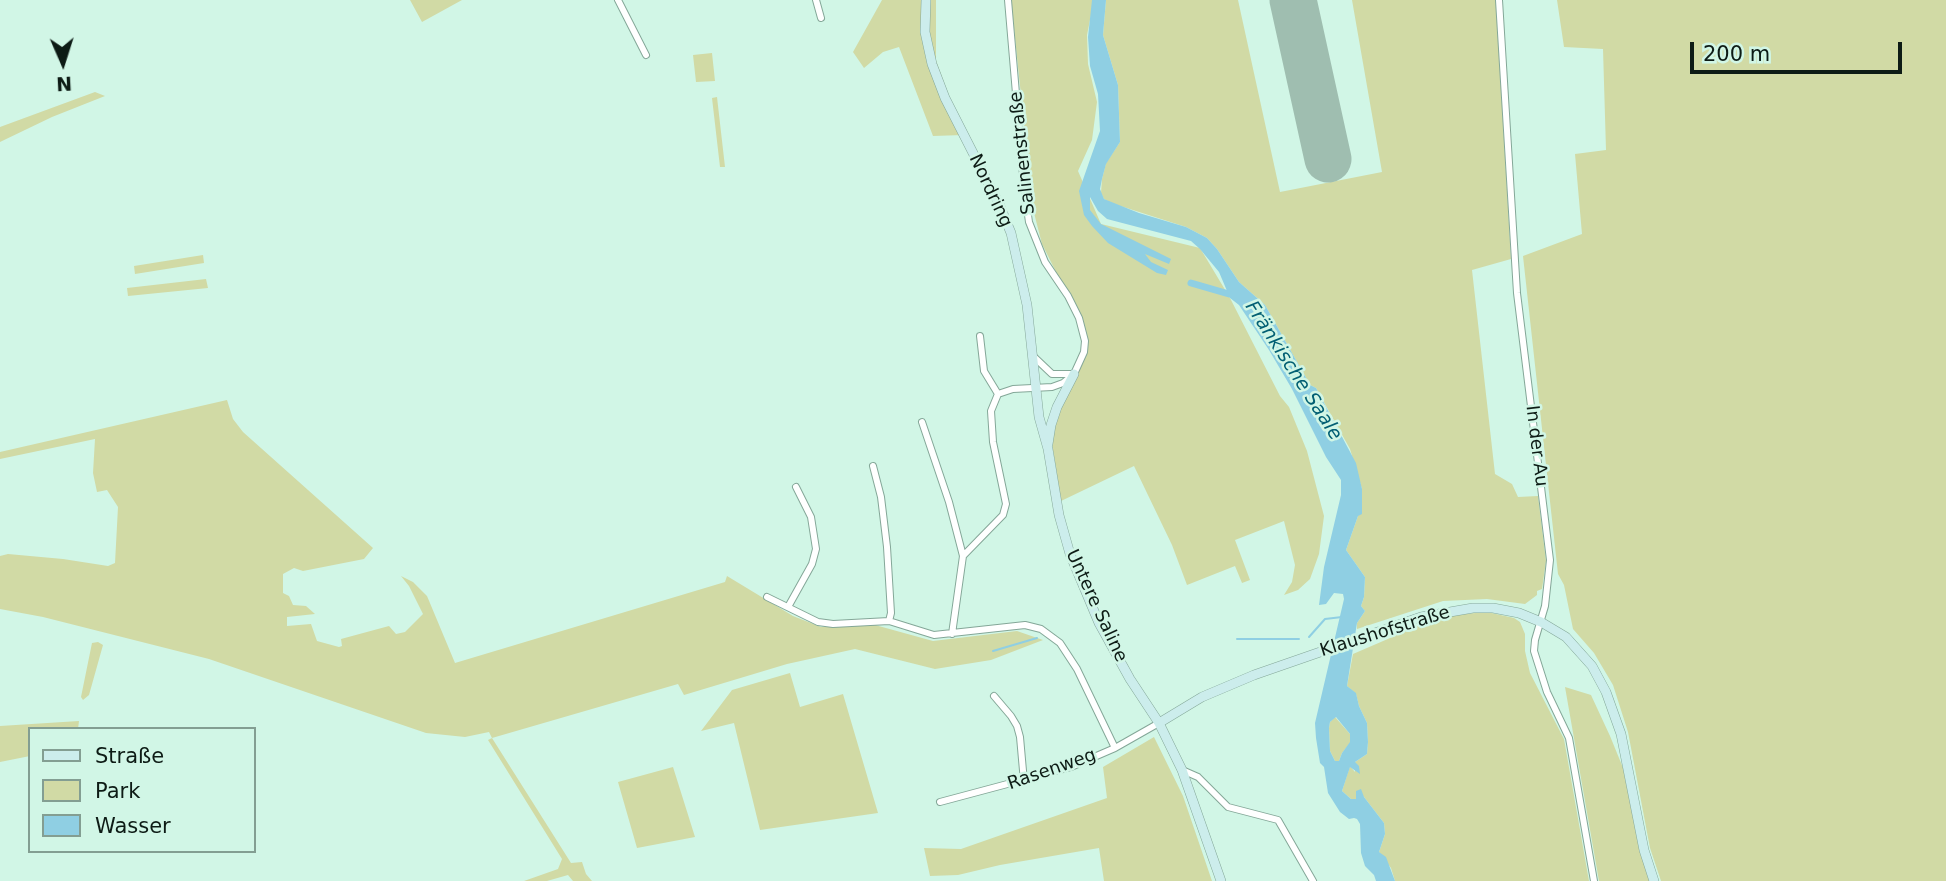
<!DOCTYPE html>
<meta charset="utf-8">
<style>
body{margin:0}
#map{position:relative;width:1946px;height:881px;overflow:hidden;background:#d1f6e6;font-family:"DejaVu Sans",sans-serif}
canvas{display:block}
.legend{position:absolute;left:28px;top:727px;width:228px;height:126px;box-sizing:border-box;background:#d1f6e6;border:2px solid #839e92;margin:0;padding:9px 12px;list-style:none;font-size:21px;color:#0d1b15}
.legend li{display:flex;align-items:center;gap:14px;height:35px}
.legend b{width:35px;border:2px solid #839e92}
.north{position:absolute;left:28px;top:28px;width:70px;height:70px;-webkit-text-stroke:5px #d1f6e6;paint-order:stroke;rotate:177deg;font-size:19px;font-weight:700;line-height:28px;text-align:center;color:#0d1b15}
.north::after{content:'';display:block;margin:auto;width:24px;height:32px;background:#0d1b15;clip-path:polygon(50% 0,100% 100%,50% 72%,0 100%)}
.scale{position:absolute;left:1690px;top:42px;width:212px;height:32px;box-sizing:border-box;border:4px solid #0d1b15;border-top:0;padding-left:9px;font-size:21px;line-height:24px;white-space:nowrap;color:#0d1b15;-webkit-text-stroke:5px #d1f6e6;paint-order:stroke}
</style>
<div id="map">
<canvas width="1946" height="881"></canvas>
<ul class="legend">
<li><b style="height:9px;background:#ccedec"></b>Straße</li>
<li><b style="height:19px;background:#d1daa5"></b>Park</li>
<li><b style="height:19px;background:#8fcfe3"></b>Wasser</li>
</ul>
<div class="north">N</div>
<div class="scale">200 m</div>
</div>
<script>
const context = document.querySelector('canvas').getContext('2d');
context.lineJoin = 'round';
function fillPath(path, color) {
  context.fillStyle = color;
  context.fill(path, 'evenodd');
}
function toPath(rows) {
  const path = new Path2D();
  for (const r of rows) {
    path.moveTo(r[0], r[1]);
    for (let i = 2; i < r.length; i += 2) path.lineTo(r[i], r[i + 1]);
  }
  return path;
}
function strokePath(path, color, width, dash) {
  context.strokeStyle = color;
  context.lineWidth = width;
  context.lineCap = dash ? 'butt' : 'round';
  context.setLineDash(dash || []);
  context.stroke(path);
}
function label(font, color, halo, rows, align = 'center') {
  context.font = font + ' "DejaVu Sans",sans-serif';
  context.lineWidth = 5;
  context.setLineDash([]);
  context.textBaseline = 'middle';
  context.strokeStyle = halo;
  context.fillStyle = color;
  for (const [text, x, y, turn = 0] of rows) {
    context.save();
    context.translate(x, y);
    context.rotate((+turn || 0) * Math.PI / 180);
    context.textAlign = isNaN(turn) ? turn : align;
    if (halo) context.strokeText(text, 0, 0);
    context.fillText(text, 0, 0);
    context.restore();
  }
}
const green = toPath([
 [410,0,462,0,422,22],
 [882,0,936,0,936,61,963,135,933,136,899,47,883,52,864,68,853,52],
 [1011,0,1094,0,1087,35,1088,64,1097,102,1092,140,1078,171,1101,224,1200,248,1230,298,1280,396,1289,407,1307,451,1324,516,1319,554,1310,579,1298,590,1284,595,1292,582,1295,565,1284,521,1235,540,1250,580,1242,583,1235,566,1187,585,1172,545,1134,466,1061,501,1050,431,1084,352,1076,312,1042,244,1033,209],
 [1106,0,1238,0,1280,192,1382,172,1352,0,1496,0,1511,259,1472,270,1495,474,1512,484,1518,497,1538,496,1546,561,1542,589,1537,591,1537,595,1525,604,1487,599,1443,601,1357,629,1357,623,1365,611,1361,606,1364,597,1365,577,1346,550,1358,516,1362,489,1350,449,1316,388,1310,385,1265,305,1239,282,1217,249,1207,238,1186,227,1111,203,1104,199,1101,193,1102,179,1106,163,1120,142,1118,85,1103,35],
 [1557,0,1946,0,1946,881,1661,881,1650,848,1628,732,1613,685,1594,653,1573,629,1564,585,1558,574,1523,256,1582,234,1575,154,1606,150,1603,49,1564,47],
 [712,53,715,81,696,82,693,55],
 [95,92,105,96,52,117,0,142,0,127],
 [717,97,725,167,720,167,712,98],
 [203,255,204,263,135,274,134,266],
 [206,279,208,288,128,296,127,288],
 [227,400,233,419,243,432,373,548,364,559,303,571,294,568,283,574,283,593,289,596,293,605,306,606,315,614,287,617,287,626,311,624,317,641,339,647,342,646,341,639,389,626,396,634,405,632,423,614,409,586,401,576,413,582,427,596,455,663,725,582,727,576,793,616,821,627,875,625,933,641,1017,631,1043,640,991,660,935,669,855,649,787,664,684,695,678,684,492,738,571,863,582,862,586,874,592,881,573,881,568,875,547,881,524,881,558,869,562,859,488,740,492,738,489,732,465,737,426,733,209,659,43,617,0,609,0,556,8,554,63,559,108,566,115,563,118,507,107,490,97,492,93,473,95,439,0,459,0,452],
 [1487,612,1514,618,1520,622,1525,634,1525,651,1530,673,1564,739,1589,881,1395,881,1391,868,1379,852,1385,834,1384,823,1364,797,1356,791,1356,799,1351,799,1342,791,1350,766,1355,772,1355,762,1367,754,1368,742,1367,723,1359,706,1356,694,1347,686,1353,654,1441,616],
 [98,642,103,645,89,695,83,700,81,697,92,643],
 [790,673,800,707,843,694,878,813,760,830,734,723,701,731,732,690],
 [1565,687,1591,695,1610,736,1628,780,1651,881,1599,881],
 [1335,717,1350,734,1350,743,1342,753,1339,761,1335,761,1330,751,1329,728,1330,722],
 [79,721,78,729,30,729,30,756,0,762,0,726],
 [1154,737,1183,796,1212,881,1104,881,1099,848,1000,865,958,875,930,876,924,848,961,849,1107,798,1103,767],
 [673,767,695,837,637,848,618,782]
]);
const water = toPath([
 [1092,0,1106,0,1103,35,1118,85,1120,142,1106,164,1102,179,1100,189,1104,199,1139,213,1186,227,1207,238,1217,249,1239,282,1265,305,1310,385,1316,388,1356,463,1362,489,1362,514,1358,516,1346,550,1365,577,1364,597,1361,606,1365,611,1357,623,1347,686,1356,693,1359,706,1367,723,1368,742,1367,754,1355,762,1359,766,1360,774,1350,767,1342,791,1351,799,1356,799,1356,791,1361,789,1364,797,1384,823,1385,834,1379,852,1386,857,1395,881,1376,881,1374,875,1365,866,1361,853,1360,824,1357,819,1354,818,1349,819,1340,812,1328,793,1324,767,1320,763,1316,738,1315,723,1344,599,1343,594,1334,593,1326,604,1319,605,1324,567,1341,495,1341,480,1326,457,1292,389,1269,350,1239,305,1230,298,1219,272,1200,249,1191,241,1107,219,1098,211,1090,197,1090,210,1101,224,1171,259,1169,264,1145,254,1151,262,1168,270,1166,275,1157,273,1108,243,1092,226,1084,215,1079,191,1100,131,1098,94,1090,66,1088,37],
 [1336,717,1350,734,1350,742,1342,753,1339,761,1335,761,1330,751,1329,728,1330,722]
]);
const stream = toPath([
 [1309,637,1325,619,1342,617],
 [1237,639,1299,639],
 [993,651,1037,638]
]);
const canal = toPath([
 [1191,283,1229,294]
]);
const runway = toPath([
 [1293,0,1328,159]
]);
const street = toPath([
 [618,0,646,55],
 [816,0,821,18],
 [1499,0,1517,293,1550,560,1545,606,1535,640,1534,651,1547,692,1569,738,1594,881],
 [980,336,984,371,998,394],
 [1033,356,1052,374,1072,374],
 [922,422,949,502,963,556,952,634],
 [873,466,881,497,887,547,891,613,889,621],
 [963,556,1003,515,1006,504,993,442,991,411,998,394,1013,389,1052,387,1063,383,1074,374,1084,352,1085,341,1079,318,1068,296,1045,262,1029,222,1024,187,1008,0],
 [767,597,818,622,833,624,889,621,934,635,1025,625,1041,629,1060,643,1077,669,1115,748],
 [788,607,812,564,816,549,811,517,796,487],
 [994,696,1011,716,1017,726,1020,737,1024,782],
 [1182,770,1198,777,1228,807,1278,820,1313,881],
 [940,802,1071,767,1115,748,1159,723]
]);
const secondary = toPath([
 [926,0,925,32,932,64,945,98,999,204,1011,233,1027,305,1039,417,1048,449,1059,515,1070,554,1099,623,1130,679,1159,723,1182,770,1221,881],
 [1048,444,1051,425,1057,407,1074,374],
 [1159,723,1202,697,1254,675,1421,617,1473,608,1493,608,1519,613,1541,622,1566,637,1592,666,1606,692,1621,734,1644,850,1654,881]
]);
const streetNames = [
 ["Salinenstraße",1023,153,-96],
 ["Nordring",990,191,65],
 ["In der Au",1536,446,83],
 ["Untere Saline",1096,606,65],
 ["Klaushofstraße",1385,632,-17],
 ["Rasenweg",1052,770,-19]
];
const waterNames = [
 ["Fränkische Saale",1293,371,57]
];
fillPath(green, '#d1daa5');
fillPath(water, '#8fcfe3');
strokePath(stream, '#8fcfe3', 2);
strokePath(canal, '#8fcfe3', 7);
strokePath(runway, '#9fbeb0', 47);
strokePath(street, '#84a798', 8);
strokePath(secondary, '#84a798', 10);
strokePath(street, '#fff', 6);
strokePath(secondary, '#ccedec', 9);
label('18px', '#0d1b15', '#d1f6e6', streetNames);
label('italic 19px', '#025f73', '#d1f6e6', waterNames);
</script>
